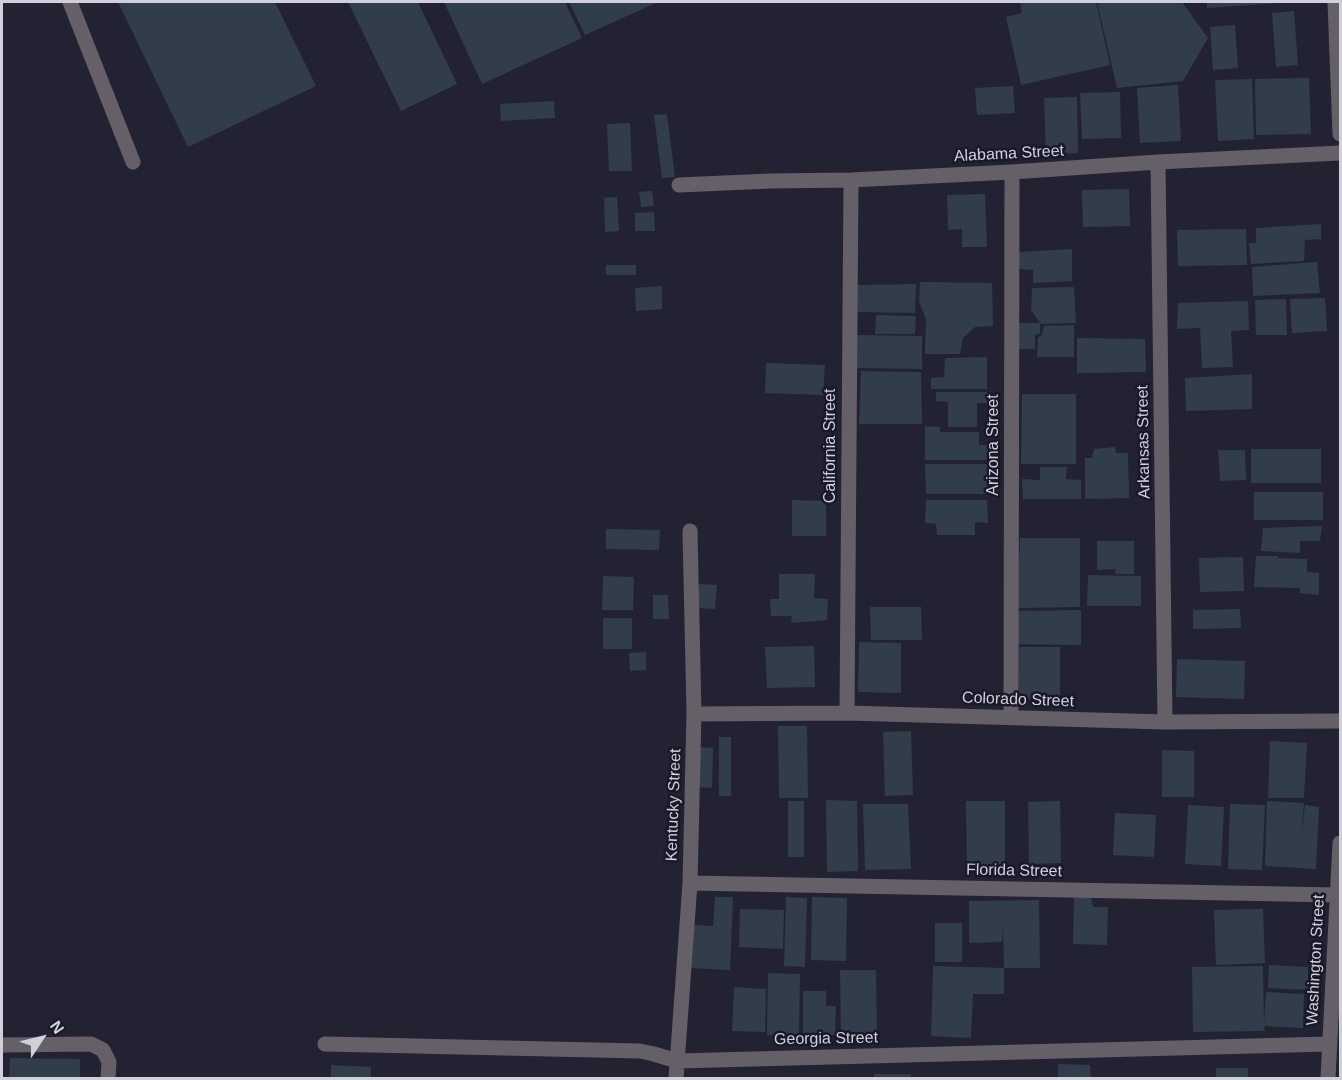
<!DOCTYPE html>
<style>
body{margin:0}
#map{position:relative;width:1342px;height:1080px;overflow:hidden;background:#232233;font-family:Arial,sans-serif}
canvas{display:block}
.frame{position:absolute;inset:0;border:3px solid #d0d0db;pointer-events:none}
.north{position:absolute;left:12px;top:1008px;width:60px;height:60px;-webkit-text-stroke:4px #191929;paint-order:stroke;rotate:55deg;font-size:16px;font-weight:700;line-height:24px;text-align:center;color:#d0d0db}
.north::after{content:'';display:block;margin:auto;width:21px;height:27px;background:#d0d0db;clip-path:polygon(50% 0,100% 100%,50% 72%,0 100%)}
</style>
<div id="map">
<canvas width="1342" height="1080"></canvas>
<div class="frame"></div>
<div class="north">N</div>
</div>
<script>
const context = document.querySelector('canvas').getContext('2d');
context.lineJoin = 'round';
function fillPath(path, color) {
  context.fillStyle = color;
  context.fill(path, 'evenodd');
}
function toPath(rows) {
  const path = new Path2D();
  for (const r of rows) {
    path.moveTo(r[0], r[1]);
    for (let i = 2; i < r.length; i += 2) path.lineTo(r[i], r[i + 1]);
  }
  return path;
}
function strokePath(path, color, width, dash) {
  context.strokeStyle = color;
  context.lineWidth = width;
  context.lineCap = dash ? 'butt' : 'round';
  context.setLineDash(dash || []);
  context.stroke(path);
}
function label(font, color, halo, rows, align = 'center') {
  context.font = font + ' Arial,sans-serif';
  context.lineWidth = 5;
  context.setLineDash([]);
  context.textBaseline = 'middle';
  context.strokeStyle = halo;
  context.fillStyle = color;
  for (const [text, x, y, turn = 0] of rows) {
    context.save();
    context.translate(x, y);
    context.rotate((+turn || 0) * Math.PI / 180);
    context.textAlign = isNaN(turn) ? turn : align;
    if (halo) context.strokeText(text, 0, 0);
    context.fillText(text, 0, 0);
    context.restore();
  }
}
const building = toPath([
 [118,2,275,2,316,86,188,147],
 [348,2,418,2,457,84,401,111],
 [444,2,565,2,582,38,482,84],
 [569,2,658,2,585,35],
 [1020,2,1096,2,1110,65,1021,85,1006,17,1022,13],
 [1097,2,1182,2,1208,38,1183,81,1117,88],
 [1207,2,1280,2,1280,3,1207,8],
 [1294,11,1298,65,1276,67,1272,13],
 [1235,25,1238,68,1213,70,1210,27],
 [1309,78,1311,134,1256,135,1255,79],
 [1252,79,1254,139,1218,141,1215,80],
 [1178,85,1181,141,1140,143,1137,88],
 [1013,86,1015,113,977,115,975,88],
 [1120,92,1121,138,1082,139,1080,93],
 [1077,97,1078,153,1046,154,1044,98],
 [554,101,555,118,501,121,500,104],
 [667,114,675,177,662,178,654,115],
 [630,123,632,171,609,171,607,124],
 [1129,189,1130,226,1083,227,1082,190],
 [652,191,654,206,641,207,639,192],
 [985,194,987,247,962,247,962,229,948,230,947,195],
 [617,197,619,231,605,232,604,198],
 [654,212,655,231,635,231,635,213],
 [1321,224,1321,239,1305,240,1304,261,1251,264,1249,243,1256,243,1256,228],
 [1246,229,1247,265,1178,266,1177,230],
 [1072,249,1072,281,1033,283,1033,270,1019,269,1019,252],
 [1317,262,1320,293,1253,296,1252,267],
 [606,265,636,265,636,275,606,275],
 [920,282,992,283,993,326,975,327,963,338,960,354,925,354,926,320,919,301],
 [916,284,915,313,856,312,857,285],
 [662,286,662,309,636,311,635,288],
 [1074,287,1076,323,1041,324,1031,310,1032,288],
 [1325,298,1327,331,1292,333,1290,299],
 [1286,299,1287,335,1256,335,1255,300],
 [1248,301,1249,330,1231,331,1233,367,1202,368,1200,328,1177,329,1178,303],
 [876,315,916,316,915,334,875,334],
 [1019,323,1040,323,1040,333,1035,335,1035,349,1019,349],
 [1074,325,1074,357,1037,357,1038,338,1042,335,1044,326],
 [856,335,922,336,922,369,856,368],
 [1077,338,1145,339,1146,372,1077,373],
 [987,357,987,389,931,389,931,378,944,377,945,358],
 [766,363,825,365,823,395,765,393],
 [861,371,921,372,922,424,859,424],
 [1252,374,1252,409,1186,411,1185,378],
 [936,392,987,392,987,403,977,403,977,427,948,427,948,402,936,401],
 [1022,394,1076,394,1076,464,1021,464],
 [925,426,940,427,940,432,979,432,979,445,991,445,991,460,925,460],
 [1115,447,1116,453,1128,453,1129,498,1085,499,1085,458,1092,458,1094,449],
 [1251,449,1321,449,1321,483,1251,483],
 [1218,450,1245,450,1246,480,1220,481],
 [925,464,990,464,990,494,926,494],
 [1040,467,1067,467,1066,479,1081,480,1081,499,1023,499,1022,479,1040,480],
 [1254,492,1323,492,1323,520,1254,520],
 [792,500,826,501,826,536,792,536],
 [926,500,987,500,988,523,975,522,975,535,937,535,936,524,925,523],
 [1322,526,1320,541,1300,541,1300,553,1261,551,1263,528],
 [606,529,660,530,659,550,606,549],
 [1020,538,1080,538,1080,607,1017,608],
 [1097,541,1134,541,1134,574,1115,574,1116,569,1097,570],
 [1256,556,1278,556,1278,558,1307,559,1307,572,1319,573,1319,595,1300,593,1300,588,1254,587],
 [1243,557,1244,591,1200,592,1199,558],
 [779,574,815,574,814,598,828,599,827,620,791,623,792,616,771,616,770,599,779,599],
 [1088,575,1141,576,1141,606,1087,606],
 [603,576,634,577,633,610,602,610],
 [699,584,717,585,715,609,697,608],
 [653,595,668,595,669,619,653,619],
 [870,607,921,607,922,640,871,640],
 [1240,609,1241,628,1193,629,1193,610],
 [1081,610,1081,645,1014,644,1016,611],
 [603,618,632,618,632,649,603,649],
 [859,642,901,643,901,693,858,692],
 [814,646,815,687,767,688,765,647],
 [1019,647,1060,647,1060,699,1019,699],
 [646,652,646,670,630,671,629,653],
 [1177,659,1245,661,1244,699,1176,697],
 [778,726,807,726,808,798,779,798],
 [911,731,913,795,885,796,883,732],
 [719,737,731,737,731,796,719,796],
 [1270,741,1307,743,1304,798,1268,798],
 [697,747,713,748,712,788,696,787],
 [1162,750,1194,751,1194,797,1162,797],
 [826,800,857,801,858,871,827,872],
 [788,801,804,801,804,857,788,857],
 [966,801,1005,801,1005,869,967,869],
 [1060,801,1061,863,1029,864,1028,802],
 [1267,801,1304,803,1301,840,1305,805,1319,807,1316,869,1265,866],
 [863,804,908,804,911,869,865,870],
 [1230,804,1265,805,1262,870,1228,869],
 [1188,805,1224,807,1221,866,1185,864],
 [1115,813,1156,815,1154,857,1113,855],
 [715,897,733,897,730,970,690,968,692,925,713,926],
 [786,897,807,898,805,967,784,966],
 [812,897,847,898,846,961,811,960],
 [1074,897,1091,897,1093,907,1108,907,1107,945,1073,944],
 [1039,900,1040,968,1004,968,1003,925,1002,942,969,943,969,901],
 [740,909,784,910,783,949,739,947],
 [1263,909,1265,963,1216,965,1214,910],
 [935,923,962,923,962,962,935,962],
 [1269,965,1308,967,1308,990,1268,988],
 [933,966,1004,968,1004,994,973,994,971,1038,931,1036],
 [1263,966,1264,1023,1266,992,1304,994,1303,1028,1264,1026,1265,1031,1193,1032,1192,967],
 [840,970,876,970,877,1040,841,1040],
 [768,973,800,974,799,1035,767,1035],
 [734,987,766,989,765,1032,732,1031],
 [803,991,826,991,826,1006,836,1006,835,1035,825,1035,825,1043,803,1042],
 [10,1058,80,1059,80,1078,9,1078],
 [1058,1064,1090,1065,1091,1078,1058,1078],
 [331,1065,371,1067,371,1078,331,1078],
 [1216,1068,1248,1068,1248,1078,1216,1078],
 [874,1074,911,1074,911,1078,874,1078]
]);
const minor = toPath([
 [70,2,133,162],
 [1335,2,1340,134],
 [1158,162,1165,722],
 [679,185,770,181,851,180,1012,172,1158,162,1340,153],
 [847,713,851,180],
 [694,714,847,713,1165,722,1340,721],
 [1011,718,1012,172],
 [690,883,1338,895],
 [325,1044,640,1051,654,1054,677,1061,1329,1044],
 [2,1045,91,1044,103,1050,109,1062,108,1078],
 [676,1078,690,883,694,714,690,531],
 [1328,1078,1340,843]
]);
const streetNames = [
 ["Alabama Street",1009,154,-3],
 ["Arkansas Street",1144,442,-91],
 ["Arizona Street",994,445,-90],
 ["California Street",831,446,-90],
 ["Colorado Street",1018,700,2],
 ["Kentucky Street",674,805,-88],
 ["Florida Street",1014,871,1],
 ["Washington Street",1316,960,-87],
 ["Georgia Street",826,1039,-1]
];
fillPath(building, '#323d4c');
strokePath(minor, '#656068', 15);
label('16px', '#d0d0db', '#191929', streetNames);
</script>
